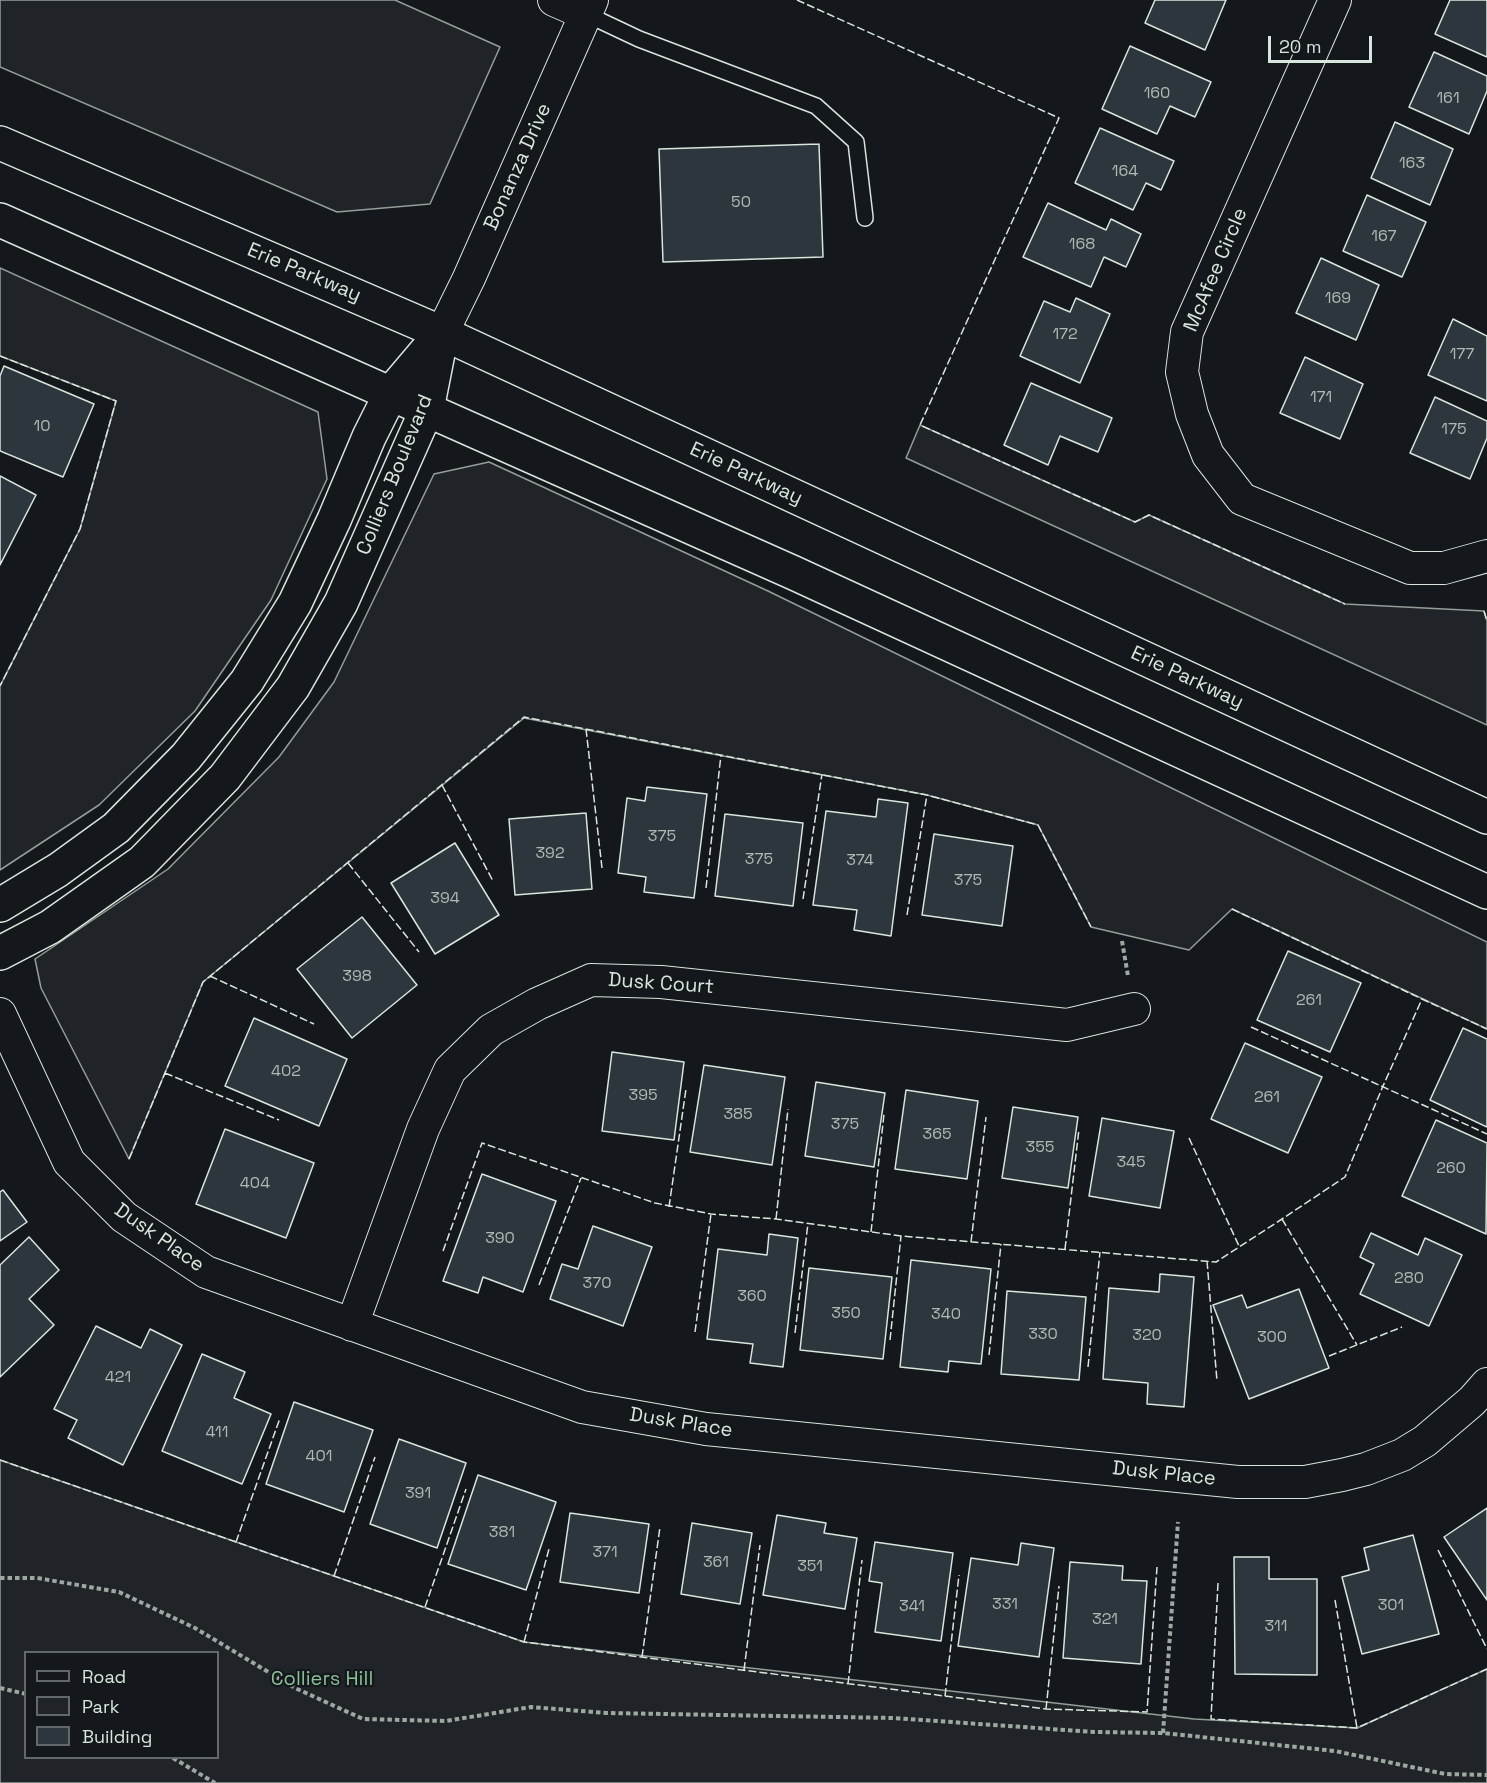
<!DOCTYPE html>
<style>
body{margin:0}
#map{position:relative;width:1487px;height:1783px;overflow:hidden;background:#14181c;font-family:"Space Grotesk",sans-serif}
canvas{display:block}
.legend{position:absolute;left:24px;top:1651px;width:195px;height:108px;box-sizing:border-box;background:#14181c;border:2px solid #626a69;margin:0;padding:8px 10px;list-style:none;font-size:18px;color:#d8e6dc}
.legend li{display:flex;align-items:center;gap:12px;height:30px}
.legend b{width:30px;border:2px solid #626a69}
.scale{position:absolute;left:1268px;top:36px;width:104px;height:27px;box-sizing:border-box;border:3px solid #d8e6dc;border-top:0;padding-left:8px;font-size:18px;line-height:21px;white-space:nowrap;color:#d8e6dc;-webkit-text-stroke:4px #14181c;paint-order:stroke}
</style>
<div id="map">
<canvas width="1487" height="1783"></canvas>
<ul class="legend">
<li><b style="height:8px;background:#14181c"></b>Road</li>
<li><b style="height:16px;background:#202428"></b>Park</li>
<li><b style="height:16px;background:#2c363c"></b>Building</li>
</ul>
<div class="scale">20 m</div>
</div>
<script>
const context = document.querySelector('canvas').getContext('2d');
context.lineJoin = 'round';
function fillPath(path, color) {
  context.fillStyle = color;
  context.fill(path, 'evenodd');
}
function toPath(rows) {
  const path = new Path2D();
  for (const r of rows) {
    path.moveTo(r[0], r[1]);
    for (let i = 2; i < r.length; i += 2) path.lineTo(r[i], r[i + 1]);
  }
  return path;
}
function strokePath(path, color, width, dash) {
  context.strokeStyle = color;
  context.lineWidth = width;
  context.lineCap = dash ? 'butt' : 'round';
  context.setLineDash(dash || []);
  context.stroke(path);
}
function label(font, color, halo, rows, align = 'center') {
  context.font = font + ' "Space Grotesk",sans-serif';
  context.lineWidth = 4.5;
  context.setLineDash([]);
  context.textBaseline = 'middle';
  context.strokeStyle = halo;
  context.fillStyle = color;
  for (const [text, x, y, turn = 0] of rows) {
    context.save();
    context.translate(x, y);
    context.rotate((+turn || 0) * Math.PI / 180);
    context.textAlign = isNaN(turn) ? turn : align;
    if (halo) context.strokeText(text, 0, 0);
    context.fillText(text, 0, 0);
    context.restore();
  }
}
const green = toPath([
 [0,0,395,0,500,47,430,204,337,212,0,67,0,0],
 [0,268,318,412,327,479,271,600,195,711,99,805,0,870,0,686,80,529,116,401,0,356,0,268],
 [920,425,1135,522,1149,515,1345,604,1484,611,1487,621,1487,725,906,458,920,425],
 [489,462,768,591,1487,942,1487,1029,1232,909,1189,950,1091,927,1038,825,927,795,524,718,203,982,129,1159,41,988,35,959,168,869,279,757,334,682,434,474,489,462],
 [0,1460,524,1642,1194,1719,1357,1728,1487,1669,1487,1783,0,1783,0,1460],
 [26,1652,218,1652,218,1758,26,1758,26,1652]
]);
const building = toPath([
 [1155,0,1226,0,1205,50,1145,23,1155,0],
 [1450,0,1487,0,1487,57,1435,34,1450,0],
 [1130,46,1211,82,1195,117,1170,106,1157,134,1102,109,1130,46],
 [1434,52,1487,76,1487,91,1469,134,1409,107,1434,52],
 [1395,122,1453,149,1430,205,1371,178,1395,122],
 [1100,128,1174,161,1161,190,1146,183,1133,210,1075,183,1100,128],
 [819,144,823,257,663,262,659,149,819,144],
 [1367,195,1426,222,1402,277,1343,251,1367,195],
 [1048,203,1106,230,1111,219,1141,234,1126,267,1104,257,1091,287,1023,257,1048,203],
 [1321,258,1379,285,1356,340,1296,313,1321,258],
 [1076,298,1110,314,1080,383,1020,356,1044,301,1070,312,1076,298],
 [1453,319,1487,336,1487,401,1428,375,1453,319],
 [1305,357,1363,384,1340,439,1280,413,1305,357],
 [4,366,94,404,63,477,0,451,0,376,4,366],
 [1031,383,1112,418,1098,452,1060,436,1048,465,1004,445,1031,383],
 [1435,397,1487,421,1487,438,1470,479,1410,453,1435,397],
 [0,476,36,495,0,565,0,476],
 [647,787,707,794,694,898,644,892,646,877,618,873,627,798,645,801,647,787],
 [878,799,908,803,891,936,854,930,857,910,813,905,826,811,876,817,878,799],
 [586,813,592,889,515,895,509,819,586,813],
 [725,814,803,823,793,906,715,896,725,814],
 [934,834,1013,846,1002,926,922,915,934,834],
 [455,843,499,915,435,954,391,883,455,843],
 [362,917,417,985,352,1038,297,969,362,917],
 [1288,951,1361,983,1330,1052,1257,1020,1288,951],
 [254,1018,347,1059,319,1126,225,1086,254,1018],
 [1463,1028,1487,1039,1487,1127,1430,1100,1463,1028],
 [1245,1043,1322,1077,1288,1153,1211,1119,1245,1043],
 [612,1052,684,1062,674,1140,602,1131,612,1052],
 [704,1065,785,1077,772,1165,690,1152,704,1065],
 [816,1082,885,1093,874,1167,805,1156,816,1082],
 [906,1090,978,1101,967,1179,895,1169,906,1090],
 [1013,1107,1078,1117,1068,1188,1002,1178,1013,1107],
 [1102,1118,1174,1131,1160,1208,1089,1196,1102,1118],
 [1436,1120,1487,1143,1486,1234,1402,1196,1436,1120],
 [225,1129,314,1163,286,1238,196,1204,225,1129],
 [482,1174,556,1201,523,1292,483,1277,478,1293,443,1281,482,1174],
 [3,1190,27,1222,0,1241,0,1192,3,1190],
 [593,1226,652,1247,623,1326,550,1299,562,1264,578,1269,593,1226],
 [1371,1233,1418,1255,1425,1238,1462,1255,1429,1326,1360,1294,1374,1264,1360,1257,1371,1233],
 [769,1234,798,1238,783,1367,750,1363,753,1344,707,1339,718,1249,767,1255,769,1234],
 [29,1237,59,1270,29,1299,54,1325,0,1377,0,1265,29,1237],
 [911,1260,991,1269,981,1364,949,1361,948,1372,900,1367,911,1260],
 [809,1268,892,1277,883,1359,800,1350,809,1268],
 [1160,1274,1194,1277,1184,1407,1147,1404,1148,1383,1103,1379,1109,1288,1159,1292,1160,1274],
 [1299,1289,1329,1368,1249,1399,1213,1305,1242,1295,1247,1308,1299,1289],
 [1007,1291,1086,1297,1079,1380,1001,1374,1007,1291],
 [96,1326,141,1348,150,1329,182,1345,123,1465,68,1438,77,1420,54,1409,96,1326],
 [202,1354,245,1372,234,1398,271,1414,242,1484,162,1451,202,1354],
 [294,1402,373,1430,344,1512,266,1484,294,1402],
 [399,1439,466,1463,437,1548,370,1524,399,1439],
 [478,1475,556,1502,526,1590,448,1564,478,1475],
 [1487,1508,1487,1600,1444,1537,1487,1508],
 [570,1513,649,1524,639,1593,560,1582,570,1513],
 [777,1515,826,1523,824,1533,857,1538,845,1609,763,1595,777,1515],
 [692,1523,752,1533,740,1604,681,1594,692,1523],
 [1413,1535,1439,1634,1362,1654,1342,1577,1369,1570,1364,1548,1413,1535],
 [875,1542,953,1553,941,1641,875,1632,882,1583,869,1581,875,1542],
 [1021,1543,1054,1548,1039,1657,958,1646,971,1558,1018,1565,1021,1543],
 [1234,1557,1269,1557,1269,1579,1317,1579,1317,1675,1235,1674,1234,1557],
 [1070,1562,1123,1566,1122,1580,1147,1581,1141,1664,1063,1658,1070,1562]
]);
const path = toPath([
 [1122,941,1128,976],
 [0,1578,37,1578,119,1592,195,1628,295,1688,363,1719,446,1721,531,1707,606,1713,894,1718,1094,1732,1163,1733,1335,1751,1445,1774,1487,1775],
 [0,1688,26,1694],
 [1163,1733,1178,1522],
 [173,1758,215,1783]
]);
const service = toPath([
 [586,14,639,39,816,106,856,142,865,218]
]);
const minor = toPath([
 [554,0,586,14],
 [1335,0,1187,332,1182,372,1192,414,1208,455,1242,499,1410,568,1444,568,1487,556],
 [442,333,469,278,592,0],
 [0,1014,69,1162,124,1217,206,1272,582,1407,706,1429,1238,1482,1305,1482,1342,1475,1366,1469,1402,1455,1425,1441,1472,1401,1487,1384],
 [352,1325,423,1129,450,1070,491,1030,537,1004,591,980,661,982,1067,1025,1134,1009]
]);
const tertiary = toPath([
 [0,905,58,870,116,828,186,757,247,681,295,603,334,520,369,437,391,393,441,334],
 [0,953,50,927,142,862,225,777,293,687,341,603,427,409,442,333]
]);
const secondary = toPath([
 [0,143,442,333,1487,817],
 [0,220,794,573,1487,892]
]);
const fence = toPath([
 [797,0,1059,118,920,425,1135,522,1149,515,1345,604],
 [0,356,116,401,80,529,0,686],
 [1484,611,1487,621],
 [586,729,602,868],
 [442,785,493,881],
 [348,863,419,952],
 [706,888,721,755],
 [803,899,822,774],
 [1232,909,1422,999],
 [907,915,927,795],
 [210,976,314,1024],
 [1251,1027,1487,1134],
 [165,1073,279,1120],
 [1189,1138,1239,1246],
 [129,1159,203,982,524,717,927,795,1038,825,1091,927],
 [669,1207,686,1089],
 [776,1219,788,1109],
 [1282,1219,1357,1345],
 [871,1232,884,1114],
 [971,1242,986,1117],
 [1065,1249,1079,1129],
 [443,1251,482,1143,655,1203,711,1214,776,1219,901,1236,1216,1262,1282,1219,1345,1177,1383,1086,1422,999,1487,1029],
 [1207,1261,1217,1381],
 [539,1285,581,1178],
 [695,1332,711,1214],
 [795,1333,808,1223],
 [890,1340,901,1236],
 [989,1355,1001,1244],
 [1329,1356,1402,1327],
 [1088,1367,1100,1252],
 [0,1460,524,1642,1046,1709,1147,1712,1157,1567],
 [236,1542,280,1418],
 [1438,1550,1487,1649],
 [334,1576,375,1457],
 [1218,1583,1211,1719,1357,1728,1487,1669],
 [1335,1600,1357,1728],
 [425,1607,466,1489],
 [524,1642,549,1549],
 [642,1657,660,1527],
 [744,1670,760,1545],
 [848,1684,862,1560],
 [945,1696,959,1575],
 [1046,1709,1059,1586]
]);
const numberNames = [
 ["160",1157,94],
 ["161",1448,99],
 ["163",1412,164],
 ["164",1125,172],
 ["50",741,203],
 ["167",1384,237],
 ["168",1082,245],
 ["169",1338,299],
 ["172",1065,335],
 ["177",1462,355],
 ["171",1321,398],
 ["10",42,427],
 ["175",1454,430],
 ["375",662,837],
 ["392",550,854],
 ["375",759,860],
 ["374",860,861],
 ["375",968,881],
 ["394",445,899],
 ["398",357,977],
 ["261",1309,1001],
 ["402",286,1072],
 ["395",643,1096],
 ["261",1267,1098],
 ["385",738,1115],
 ["375",845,1125],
 ["365",937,1135],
 ["355",1040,1148],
 ["345",1131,1163],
 ["260",1451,1169],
 ["404",255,1184],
 ["390",500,1239],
 ["280",1409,1279],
 ["370",597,1284],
 ["360",752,1297],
 ["350",846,1314],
 ["340",946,1315],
 ["330",1043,1335],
 ["320",1147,1336],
 ["300",1272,1338],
 ["421",118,1378],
 ["411",217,1433],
 ["401",319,1457],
 ["391",418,1494],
 ["381",502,1533],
 ["371",605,1553],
 ["361",716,1563],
 ["351",810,1567],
 ["331",1005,1605],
 ["301",1391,1606],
 ["341",912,1607],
 ["321",1105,1620],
 ["311",1276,1627]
];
const streetNames = [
 ["Bonanza Drive",518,167,-66],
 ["McAfee Circle",1216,270,-67],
 ["Erie Parkway",304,273,23],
 ["Erie Parkway",746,474,25],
 ["Colliers Boulevard",395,475,-68],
 ["Erie Parkway",1187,678,25],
 ["Dusk Court",661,984,4],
 ["Dusk Place",159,1238,35],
 ["Dusk Place",681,1423,9],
 ["Dusk Place",1164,1474,6]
];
const parkNames = [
 ["Colliers Hill",322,1680]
];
fillPath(green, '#202428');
strokePath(green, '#939e99', 1.5);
fillPath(building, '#2c363c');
strokePath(building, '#d8e6dc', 1.5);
strokePath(service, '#d8e6dc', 18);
strokePath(minor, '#d8e6dc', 34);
strokePath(tertiary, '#d8e6dc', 36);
strokePath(secondary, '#d8e6dc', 36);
strokePath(path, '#9da8a2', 4, [4.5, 3]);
strokePath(service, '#14181c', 15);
strokePath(minor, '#14181c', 32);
strokePath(tertiary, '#14181c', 33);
strokePath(secondary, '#14181c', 33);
strokePath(fence, '#d8e6dc', 1.5, [8, 3]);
label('16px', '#adbab4', null, numberNames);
label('20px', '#d8e6dc', '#14181c', streetNames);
label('20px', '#8ac095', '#14181c', parkNames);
</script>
